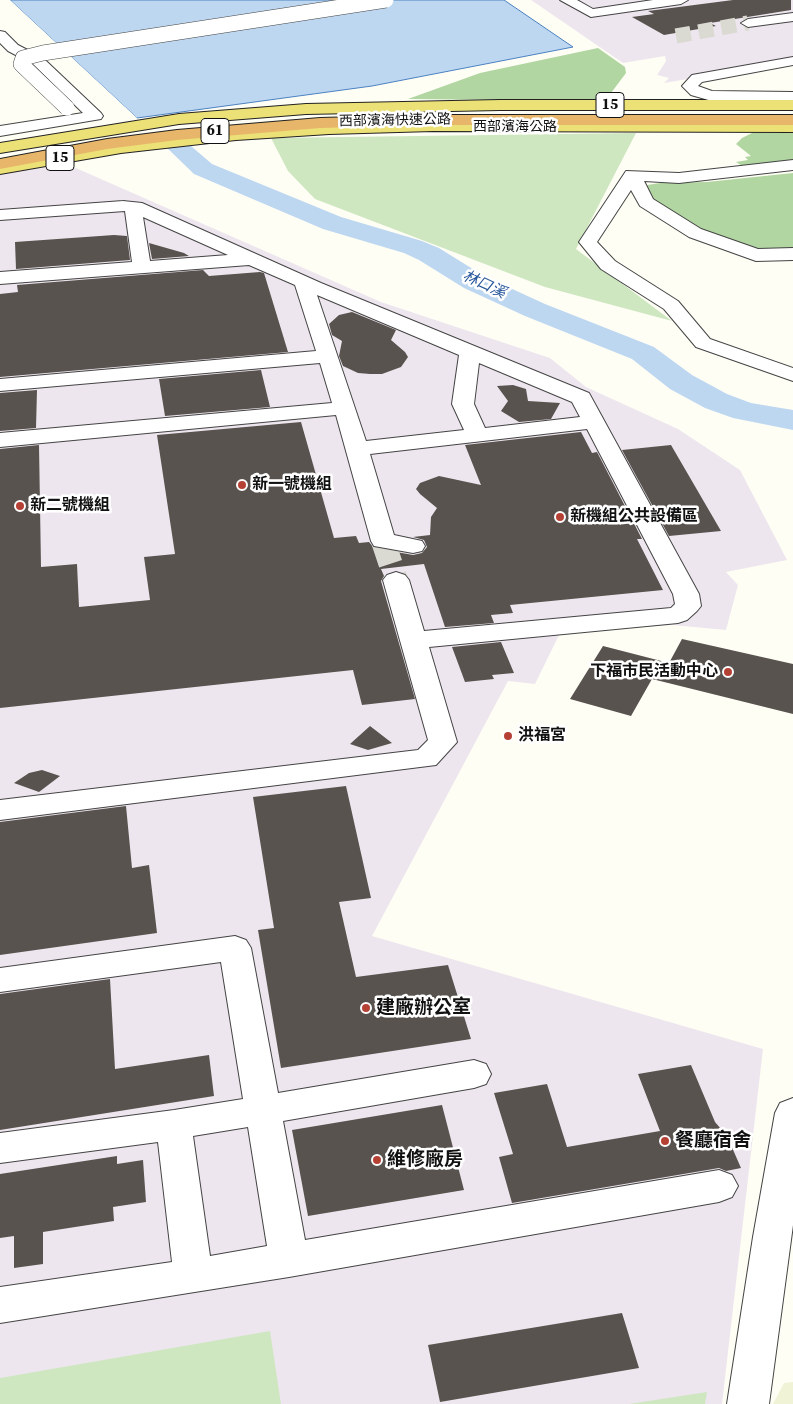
<!DOCTYPE html>
<meta charset="utf-8">
<style>
body{margin:0}
canvas{display:block;background:#fefef5}
</style>
<canvas width="793" height="1404"></canvas>
<script>
const context = document.querySelector('canvas').getContext('2d');
context.lineJoin = 'round';
function fillPath(path, color) {
  context.fillStyle = color;
  context.fill(path, 'evenodd');
}
function toPath(rows) {
  const path = new Path2D();
  for (const r of rows) {
    path.moveTo(r[0], r[1]);
    for (let i = 2; i < r.length; i += 2) path.lineTo(r[i], r[i + 1]);
  }
  return path;
}
function strokePath(path, color, width, dash) {
  context.strokeStyle = color;
  context.lineWidth = width;
  context.lineCap = dash ? 'butt' : 'round';
  context.setLineDash(dash || []);
  context.stroke(path);
}
function label(font, color, halo, rows, align = 'center') {
  context.font = font + ' "Source Serif 4","Noto Sans TC",serif';
  context.lineWidth = 5;
  context.setLineDash([]);
  context.textBaseline = 'middle';
  context.strokeStyle = halo;
  context.fillStyle = color;
  for (const [text, x, y, turn = 0] of rows) {
    context.save();
    context.translate(x, y);
    context.rotate((+turn || 0) * Math.PI / 180);
    context.textAlign = isNaN(turn) ? turn : align;
    if (halo) context.strokeText(text, 0, 0);
    context.fillText(text, 0, 0);
    context.restore();
  }
}
const industrial = toPath([
 [531,0,793,0,793,61,664,83,669,78,657,75,666,61,665,56,623,63],
 [69,165,381,302,550,358,586,387,678,429,740,470,787,560,726,572,738,585,726,630,672,625,560,633,535,684,508,681,372,936,763,1049,722,1404,0,1404,0,173]
]);
const farmland = toPath([
 [793,1382,793,1404,773,1404,784,1383]
]);
const green = toPath([
 [636,133,576,249,672,321,545,287,315,199,288,171,271,138],
 [270,1331,281,1404,0,1404,0,1378],
 [707,1392,705,1404,629,1404]
]);
const forest = toPath([
 [598,48,625,67,626,73,605,101,408,99,480,73],
 [754,132,793,133,793,164,744,167,736,162,748,160,745,157,751,156,736,144,742,138],
 [793,173,793,250,746,249,724,243,654,206,641,186,660,183,707,182]
]);
const water = toPath([
 [10,0,504,0,573,47,372,86,137,118,10,0]
]);
const pier = toPath([
 [7,0,10,0,137,118,134,119]
]);
const river = toPath([
 [176,138,184,140,212,164,341,217,422,241,439,248,484,276,545,304,654,347,692,375,727,394,751,403,793,410,793,430,733,418,705,408,670,389,632,359,525,316,464,288,419,260,404,253,323,229,194,174,164,145,168,140,176,138]
]);
const building = toPath([
 [733,0,791,0,791,10,710,23,716,26,664,35,632,17,654,14,648,11],
 [114,235,127,236,130,260,16,269,15,242],
 [149,243,184,253,189,256,152,259],
 [203,270,209,276,260,272,264,273,288,352,0,377,0,294,18,292,17,285],
 [352,312,396,330,391,340,405,352,408,357,401,367,382,374,370,374,358,373,343,366,339,356,342,341,332,335,329,324,339,315],
 [261,370,270,407,165,416,159,379],
 [513,385,526,389,528,401,560,403,551,419,519,422,501,411,508,401,497,386],
 [37,390,36,428,0,431,0,393],
 [301,422,334,538,356,536,359,543,369,542,374,548,413,555,422,553,427,547,424,540,413,537,430,535,431,517,437,508,420,494,416,489,420,483,439,476,481,485,465,445,581,432,592,453,597,452,642,539,637,539,663,590,510,605,513,613,491,615,494,623,445,627,424,564,381,569,384,576,381,581,415,699,362,705,353,670,0,708,0,449,39,445,41,567,77,564,79,607,150,600,144,557,175,554,157,435],
 [671,445,721,531,669,536,622,450],
 [682,639,793,664,793,714,652,679,631,716,570,699,603,646,669,663],
 [501,642,514,673,492,675,494,679,465,682,452,647],
 [370,726,392,743,368,750,350,744],
 [42,770,60,776,39,792,14,783,29,773],
 [346,786,371,898,339,902,356,977,448,965,471,1039,281,1068,258,930,274,928,253,797],
 [126,806,132,868,149,865,157,933,0,955,0,822],
 [110,979,115,1069,209,1055,214,1096,0,1130,0,994],
 [691,1065,715,1122,727,1136,741,1168,726,1171,719,1168,512,1203,499,1157,513,1154,494,1093,547,1084,567,1147,660,1131,638,1074],
 [442,1105,464,1190,308,1216,292,1130],
 [117,1156,117,1164,143,1160,146,1202,113,1207,114,1221,43,1232,43,1264,14,1268,14,1236,0,1238,0,1174],
 [622,1313,639,1368,440,1402,428,1345]
]);
const minorTunnelFar1 = toPath([
 [676,36,748,23]
]);
const minorTunnel = toPath([
 [383,541,396,580]
]);
const minor = toPath([
 [560,0,577,0,593,9,653,0,688,0,681,4,591,17,560,0],
 [793,13,793,21,748,27,741,23,748,19,793,13],
 [0,31,5,32,18,45,43,58,101,113,103,116,101,119,0,136,0,126,83,113,33,64,8,51,0,43,0,31],
 [793,57,793,65,702,82,698,86,712,91,793,92,793,102,712,101,691,95,682,86,692,75,793,57],
 [793,160,793,170,679,183,644,181,653,199,701,229,758,249,793,248,793,260,756,261,689,237,640,206,631,190,597,242,615,261,678,301,710,339,793,368,793,381,696,347,664,309,601,269,579,242,626,171,679,173,793,160],
 [123,201,142,203,321,283,589,393,699,594,701,606,697,611,687,620,678,623,429,647,457,742,436,765,0,820,0,800,418,750,428,740,383,580,387,575,396,572,405,575,409,580,424,631,671,608,675,604,673,594,587,429,370,454,394,535,422,541,425,546,422,551,413,553,374,546,371,541,336,415,0,447,0,433,332,403,320,363,0,391,0,379,316,351,295,285,249,265,0,284,0,272,132,262,125,211,0,220,0,210,123,201],
 [143,217,228,255,150,261,143,217],
 [317,295,459,355,452,404,464,430,366,441,317,295],
 [479,363,572,402,580,417,485,428,474,404,479,363],
 [235,936,246,940,251,948,278,1093,474,1060,486,1064,491,1074,486,1084,474,1088,283,1121,305,1240,719,1170,732,1175,738,1186,732,1197,719,1202,289,1277,0,1323,0,1287,172,1262,158,1142,0,1163,0,1133,174,1110,243,1099,221,962,0,992,0,968,235,936],
 [248,1127,267,1246,210,1256,193,1136,248,1127],
 [793,1098,793,1225,769,1404,727,1404,753,1237,775,1113,780,1103,793,1098]
]);
const major = toPath([
 [500,100,793,100,793,110,500,110,306,114,179,124,0,153,0,143,179,114,306,104,500,100],
 [433,121,793,122,793,132,433,131,329,134,236,140,121,153,0,174,0,164,121,143,236,130,433,121]
]);
const highway = toPath([
 [432,115,793,115,793,125,432,125,320,128,177,140,107,149,0,169,0,159,107,139,177,130,320,118,432,115]
]);
const minorBridge = toPath([
 [67,108,21,64,23,58,43,53,386,0]
]);
const markers = [
 [242,485,5,"#b54134"],
 [20,506,5,"#b54134"],
 [560,517,5,"#b54134"],
 [728,672,5,"#b54134"],
 [508,736,5,"#b54134"],
 [366,1008,5,"#b54134"],
 [665,1141,5,"#b54134"],
 [377,1160,5,"#b54134"]
];
const farStreetnames = [
 ["西部濱海快速公路",395,121,-1],
 ["西部濱海公路",515,127]
];
const shields = [
 [610,105,28],
 [215,131,28],
 [60,158,28]
];
const shieldNames = [
 ["15",610,105],
 ["61",215,131],
 ["15",60,158]
];
const farWaternames = [
 ["林口溪",484,285,25]
];
const poiNames = [
 ["新一號機組",252,485],
 ["新二號機組",30,506],
 ["新機組公共設備區",570,517],
 ["下福市民活動中心",718,672,"right"],
 ["洪福宮",518,736]
];
const nearPoinames = [
 ["建廠辦公室",376,1008],
 ["餐廳宿舍",675,1141],
 ["維修廠房",387,1160]
];
fillPath(industrial, '#eee6ee');
fillPath(farmland, '#f1f3d6');
fillPath(green, '#cfe7c1');
fillPath(forest, '#b1d6a1');
fillPath(water, '#bed7f1');
strokePath(water, '#4b81c2', 1);
fillPath(pier, '#fefef5');
fillPath(river, '#bed7f1');
fillPath(building, '#58534e');
strokePath(minorTunnelFar1, '#dadad3', 15, [15, 8]);
strokePath(minorTunnel, '#dadad3', 24, [24, 12]);
strokePath(minor, '#444', 2);
strokePath(major, '#222', 2);
strokePath(highway, '#222', 2);
fillPath(minor, '#fff');
fillPath(major, '#ece177');
fillPath(highway, '#e7b66a');
strokePath(minorBridge, '#444', 16, []);
strokePath(minorBridge, '#fff', 15);
for (const [x, y, r, color] of markers) {
  const dot = new Path2D();
  dot.arc(x, y, r, 0, 2 * Math.PI);
  context.fillStyle = color;
  context.fill(dot);
  strokePath(dot, '#fff', 2);
}
label('14px', '#111', '#fff', farStreetnames);
for (const [x, y, w] of shields) {
  const box = new Path2D();
  box.roundRect(x - w / 2, y - 12.5, w, 25, 4);
  context.fillStyle = '#fff';
  context.fill(box);
  strokePath(box, '#111', 1);
}
label('bold 15px', '#111', null, shieldNames);
label('italic 15px', '#245499', '#fff', farWaternames);
label('bold 16px', '#111', '#fff', poiNames, 'left');
label('bold 19px', '#111', '#fff', nearPoinames, 'left');
</script>
